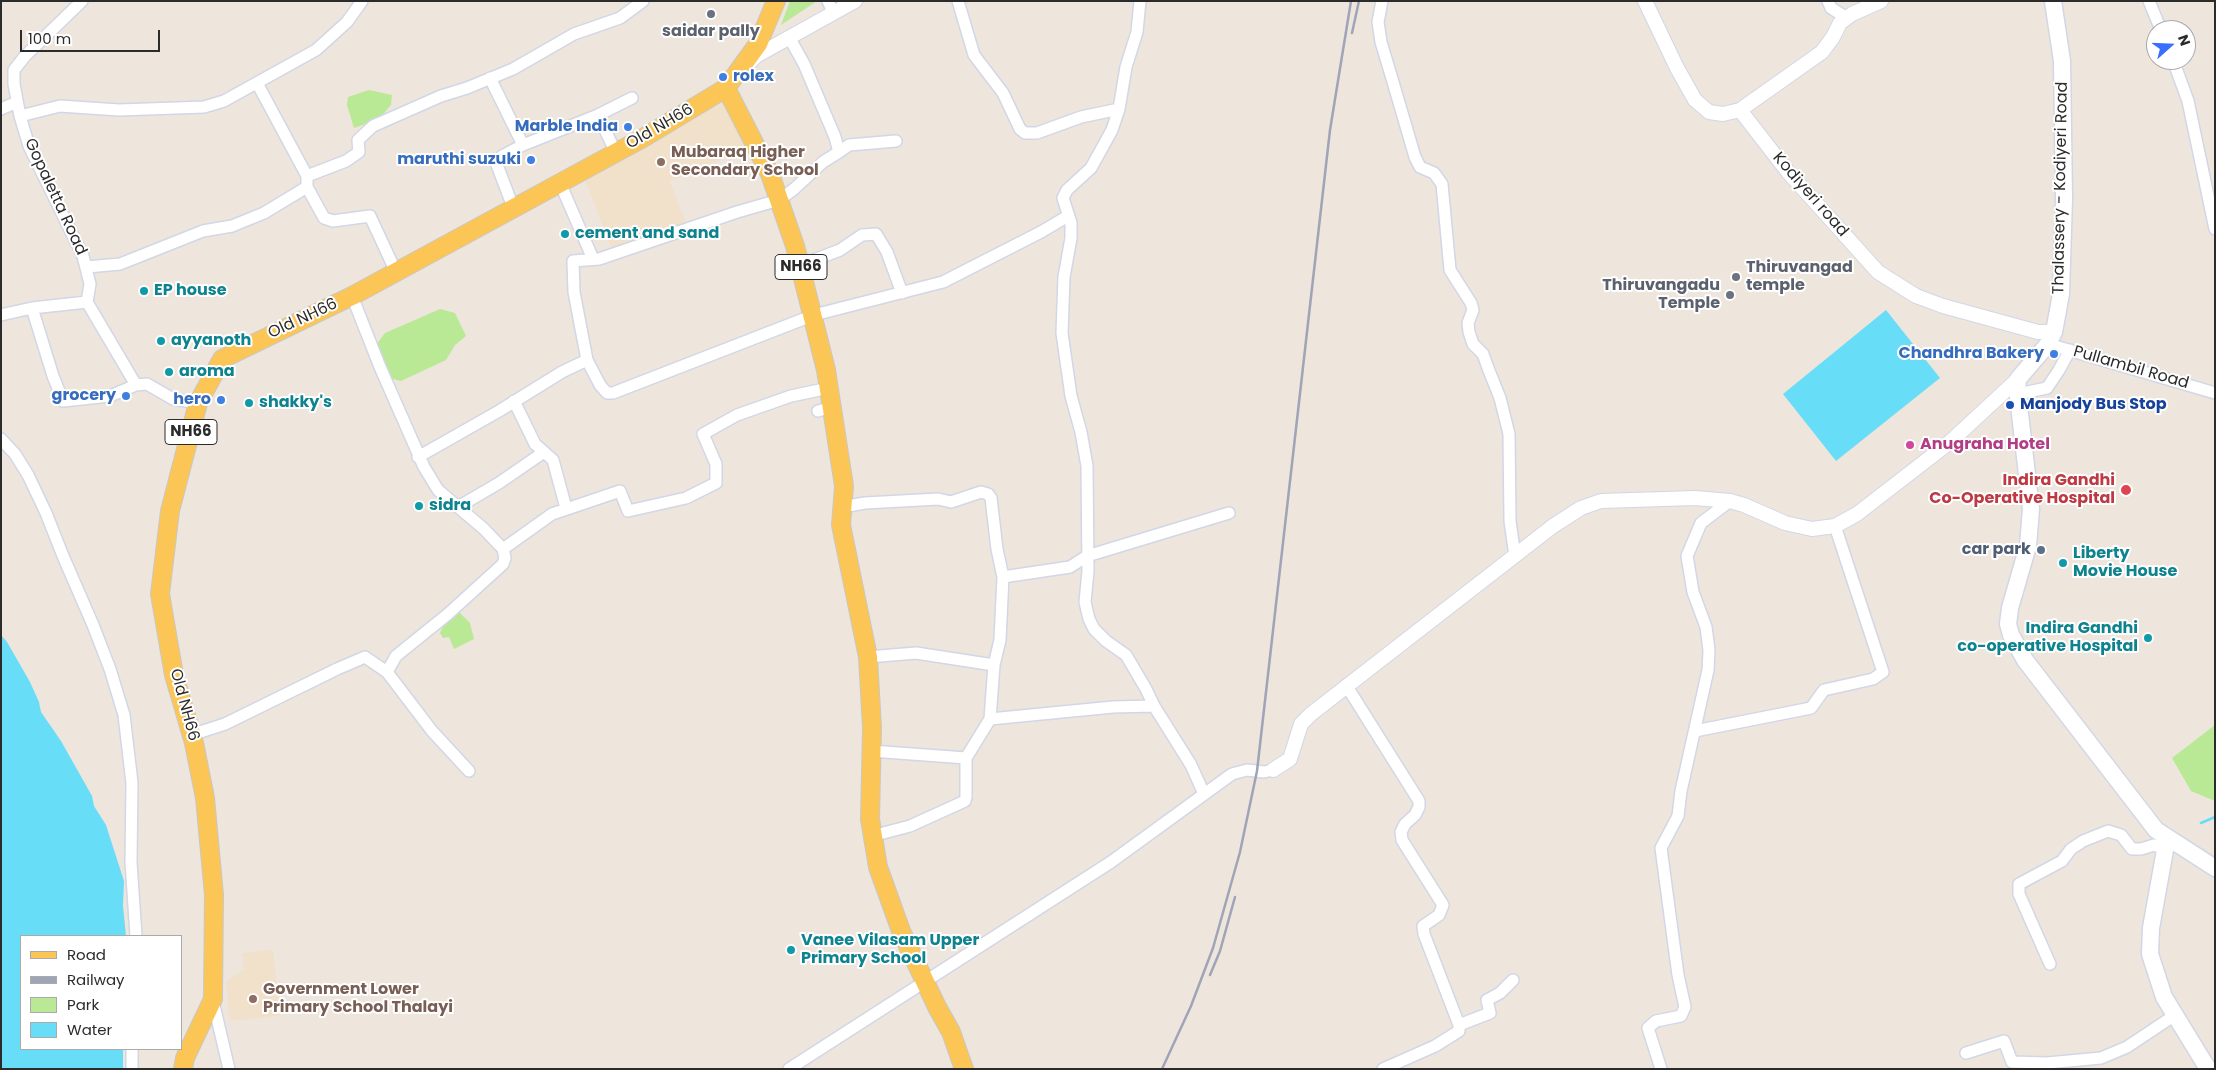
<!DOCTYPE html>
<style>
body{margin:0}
#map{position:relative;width:2216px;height:1070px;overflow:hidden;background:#eee5dd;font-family:Poppins,sans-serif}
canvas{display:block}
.frame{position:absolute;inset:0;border:2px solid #2b2b2b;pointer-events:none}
.legend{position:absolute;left:20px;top:935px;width:162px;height:115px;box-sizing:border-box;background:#fff;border:1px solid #aaa;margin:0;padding:6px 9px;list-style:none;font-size:15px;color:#2b2b2b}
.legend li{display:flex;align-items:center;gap:10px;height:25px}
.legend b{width:25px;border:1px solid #aaa}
.north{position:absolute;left:2146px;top:20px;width:50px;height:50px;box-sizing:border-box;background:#fff;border:1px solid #aaa;border-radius:50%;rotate:70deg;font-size:14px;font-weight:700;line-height:20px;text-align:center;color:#2b2b2b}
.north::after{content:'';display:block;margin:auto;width:18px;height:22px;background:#396eff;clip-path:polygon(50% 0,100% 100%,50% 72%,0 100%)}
.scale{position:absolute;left:20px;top:30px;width:140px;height:22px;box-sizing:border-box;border:2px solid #2b2b2b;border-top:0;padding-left:6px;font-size:15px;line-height:18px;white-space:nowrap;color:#2b2b2b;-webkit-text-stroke:4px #fff;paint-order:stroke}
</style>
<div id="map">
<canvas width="2216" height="1070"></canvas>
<div class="frame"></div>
<ul class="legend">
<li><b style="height:6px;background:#fbc655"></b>Road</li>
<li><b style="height:6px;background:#9fa4b7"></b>Railway</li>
<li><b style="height:14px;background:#b9e995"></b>Park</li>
<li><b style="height:14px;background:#68ddf7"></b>Water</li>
</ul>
<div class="north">N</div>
<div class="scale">100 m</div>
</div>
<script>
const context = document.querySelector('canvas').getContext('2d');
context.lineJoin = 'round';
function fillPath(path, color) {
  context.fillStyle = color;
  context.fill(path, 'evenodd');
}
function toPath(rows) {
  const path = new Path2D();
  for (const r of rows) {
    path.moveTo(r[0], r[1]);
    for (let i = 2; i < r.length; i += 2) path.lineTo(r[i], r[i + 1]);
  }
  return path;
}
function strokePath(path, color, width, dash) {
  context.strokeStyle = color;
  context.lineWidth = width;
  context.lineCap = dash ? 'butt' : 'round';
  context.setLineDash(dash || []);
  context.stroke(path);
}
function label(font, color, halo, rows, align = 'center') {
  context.font = font + ' Poppins,sans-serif';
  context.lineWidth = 4;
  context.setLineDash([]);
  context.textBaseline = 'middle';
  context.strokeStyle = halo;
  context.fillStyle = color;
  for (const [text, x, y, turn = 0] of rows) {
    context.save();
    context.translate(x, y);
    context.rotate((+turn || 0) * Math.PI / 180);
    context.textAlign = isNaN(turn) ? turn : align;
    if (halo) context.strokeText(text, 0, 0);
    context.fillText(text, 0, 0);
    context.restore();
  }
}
const education = toPath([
 [726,96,748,149,670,181,687,226,613,253,583,175],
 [273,950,280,1016,230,1021,226,982,244,969,242,953]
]);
const green = toPath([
 [790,1,817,1,781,25],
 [369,90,392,95,391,105,379,119,354,128,347,105,348,97],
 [440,309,455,313,466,336,455,345,446,360,401,381,389,378,376,345,385,333],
 [459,612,470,623,474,639,454,649,449,637,443,638,440,633,444,624],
 [2215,725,2215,801,2191,791,2172,758]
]);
const water = toPath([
 [1886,310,1940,378,1836,461,1783,394],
 [1,635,7,642,30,682,39,702,41,712,61,741,92,796,94,806,106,825,124,881,123,906,126,936,21,936,21,1049,123,1049,123,1069,1,1069]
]);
const stream = toPath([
 [2201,823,2215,817]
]);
const minor = toPath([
 [82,1,25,56,14,70,14,84,20,116,29,146,83,256,90,284,87,302],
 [828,1,833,12],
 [958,1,974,55,1003,93,1020,129,1025,133,1037,133,1081,117,1119,109],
 [1140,1,1137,32,1126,67,1119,109,1112,130,1091,168,1067,190,1063,198,1071,223,1071,238,1064,277,1062,333,1071,396,1081,432,1087,466,1088,571,1085,602,1089,619,1094,629,1106,641,1126,655,1146,689,1154,706,1191,765,1204,794],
 [1382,1,1378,22,1381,42,1393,82,1415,157,1420,167,1434,173,1442,184,1450,270,1471,303,1473,310,1468,323,1469,332,1473,344,1483,354,1488,368,1500,398,1509,434,1510,521,1515,556],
 [1828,1,1831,8,1847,18],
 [2149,1,2161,30],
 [2173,60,2188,101,2215,229],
 [490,78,523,145],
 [257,83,307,176],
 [1,109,17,102],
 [598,115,632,98],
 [20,116,60,106,119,110,204,107,224,101,316,50,347,22,362,1],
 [839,152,849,145,896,141],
 [560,183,593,259],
 [516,207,510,199,497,165,502,156,523,145,598,115,616,153],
 [801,265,840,250,862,235,876,234,887,252,902,293],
 [87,267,120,264,203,231,232,226,264,213,307,187],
 [396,272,370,216,333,221,324,218,307,187,307,176,346,161,359,152,358,140,373,126,441,96,467,88,513,69,574,34,620,18,643,1],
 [352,296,380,367,424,467,438,490,484,529,503,549,505,558,503,564,448,614,396,656,387,672,432,731,469,771],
 [87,302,136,385],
 [32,308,53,376,63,401,110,396,136,385,147,384,173,399,198,403],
 [1,315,32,308,87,302],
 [2048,344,2215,393],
 [587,360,600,385,607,393,613,393,814,315,943,282,1041,232,1068,216],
 [2018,394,2047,388,2059,370,2070,350],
 [514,401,535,444,553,460,566,508],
 [818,411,832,407],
 [1,439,15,454,28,475,46,513,63,556,93,625,110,669,124,715,132,783,131,862,136,936],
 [418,457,499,411,562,372,587,360,574,292,573,261,599,259,737,212,779,200,794,189,823,162,839,152,835,137,804,64,789,37],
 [458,507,499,483,544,452],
 [842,507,865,503,938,499,951,502,981,492,988,494,991,498,997,549,1003,577,1000,640,994,665,990,719,966,758,966,797,965,801,910,826,872,836],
 [503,549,552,514,620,491,628,511,686,498,716,483,716,464,703,434,737,415,791,396,829,388],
 [1003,577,1070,567,1087,556,1229,513],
 [868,657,916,653,994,665],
 [1346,685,1419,801,1419,807,1415,815,1405,824,1401,832,1402,840,1443,905,1439,915,1423,926,1424,934,1459,1025],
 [990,719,1113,707,1154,706],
 [1695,731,1811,708,1824,690,1873,679,1883,672,1835,526],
 [191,735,225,724,337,669,365,657,387,672],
 [871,751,966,758],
 [2050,964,2019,894,2019,884,2062,861,2071,849,2083,841,2108,831,2121,835,2132,849,2141,849,2154,845,2165,849],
 [213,1001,229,1069],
 [1966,1053,2004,1041,2012,1062,2047,1063,2101,1058,2127,1047,2175,1015],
 [132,1069,132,1049],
 [789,1069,1111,862,1232,774,1247,770,1264,772,1273,770],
 [1383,1069,1435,1046,1459,1031,1459,1025,1490,1013,1487,1000,1500,993,1513,980],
 [1661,1069,1648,1028,1656,1021,1681,1016,1685,1007,1678,975,1661,848,1678,816,1681,791,1708,670,1709,650,1706,627,1693,592,1687,556,1701,523,1730,501]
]);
const tertiary = toPath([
 [1645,1,1677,68,1695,100,1709,112,1723,114,1740,110],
 [1881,1,1852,14,1840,23,1833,37,1822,52,1740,110,1788,172,1878,272,1916,296,1943,306,2038,332,2054,332],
 [748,64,756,56,855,1],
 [1273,770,1290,759,1301,724,1311,714,1553,526,1581,508,1601,501,1695,498,1730,501,1744,505,1785,523,1812,529,1835,526,1857,514,1950,442,2018,379]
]);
const secondary = toPath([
 [2053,1,2062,61,2064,198,2061,294,2054,332,2048,344,2018,379,2017,388,2031,509,2028,546,2010,608,2008,624,2011,635,2025,660,2156,830,2215,868],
 [2167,839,2151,928,2150,954,2164,997,2208,1069]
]);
const primary = toPath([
 [726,88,770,174,795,246,826,370,844,486,841,525,868,657,872,728,870,819,878,867,901,931,937,1007,951,1032,964,1069],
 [183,1069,185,1058,213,999,214,895,205,798,194,743,174,675,160,594,170,511,198,403,222,359,352,296,643,138,726,88,758,44,776,1]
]);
const rail = toPath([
 [1352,33,1359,1],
 [1210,975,1220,951,1235,897],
 [1162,1069,1191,1006,1213,948,1240,852,1257,771,1330,130,1351,1]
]);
const markers = [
 [711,14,5,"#6b7280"],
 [723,77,5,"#3f7fe0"],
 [628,127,5,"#3f7fe0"],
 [531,160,5,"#3f7fe0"],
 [661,162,5,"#8d6e63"],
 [565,234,5,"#0f9aa8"],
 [1736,277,5,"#6b7280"],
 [144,291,5,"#0f9aa8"],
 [1730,295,5,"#6b7280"],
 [161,341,5,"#0f9aa8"],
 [2054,354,5,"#3f7fe0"],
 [169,372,5,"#0f9aa8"],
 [126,396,5,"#3f7fe0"],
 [221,400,5,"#3f7fe0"],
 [249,403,5,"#0f9aa8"],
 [2010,405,5,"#1a4fb4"],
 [1910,445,5,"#d1479c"],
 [2126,490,6,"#e0444e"],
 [419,506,5,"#0f9aa8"],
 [2041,550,5,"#5c6f8a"],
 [2063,563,5,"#0f9aa8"],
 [2148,638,5,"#0f9aa8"],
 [791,950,5,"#0f9aa8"],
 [253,999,5,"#8d6e63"]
];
const shields = [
 [801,267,52],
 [191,432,52]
];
const shieldNames = [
 ["NH66",801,267],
 ["NH66",191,432]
];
const worshipNames = [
 ["saidar pally",711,32],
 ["Thiruvangad",1746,268,"left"],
 ["temple",1746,286,"left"],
 ["Thiruvangadu",1720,286,"right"],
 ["Temple",1720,304,"right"]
];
const shopNames = [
 ["rolex",733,77,"left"],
 ["Marble India",618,127],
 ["maruthi suzuki",521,160],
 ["Chandhra Bakery",2044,354],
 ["grocery",116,396],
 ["hero",211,400]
];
const streetNames = [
 ["Old NH66",660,127,-30],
 ["Thalassery - Kodiyeri Road",2061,188,-89],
 ["Kodiyeri road",1810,195,49],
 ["Gopaletta Road",55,197,65],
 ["Old NH66",303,319,-25],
 ["Pullambil Road",2131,368,16],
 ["Old NH66",184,705,75]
];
const educationNames = [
 ["Mubaraq Higher",671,153],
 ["Secondary School",671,171],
 ["Government Lower",263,990],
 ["Primary School Thalayi",263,1008]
];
const cultureNames = [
 ["cement and sand",575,234],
 ["EP house",154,291],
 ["ayyanoth",171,341],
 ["aroma",179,372],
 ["shakky's",259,403],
 ["sidra",429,506],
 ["Liberty",2073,554],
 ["Movie House",2073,572],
 ["Indira Gandhi",2138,629,"right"],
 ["co-operative Hospital",2138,647,"right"],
 ["Vanee Vilasam Upper",801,941],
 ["Primary School",801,959]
];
const transitNames = [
 ["Manjody Bus Stop",2020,405]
];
const hotelNames = [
 ["Anugraha Hotel",1920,445]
];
const healthNames = [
 ["Indira Gandhi",2115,481],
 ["Co-Operative Hospital",2115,499]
];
const serviceNames = [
 ["car park",2031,550]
];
fillPath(education, '#f1e1cb');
fillPath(green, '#b9e995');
fillPath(water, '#68ddf7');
strokePath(stream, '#68ddf7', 2.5);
strokePath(minor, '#d2d7e5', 14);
strokePath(tertiary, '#d2d7e5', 16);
strokePath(secondary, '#d2d7e5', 19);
strokePath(primary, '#c8c8c8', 20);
strokePath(minor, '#fff', 11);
strokePath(tertiary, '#fff', 14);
strokePath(secondary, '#fff', 16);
strokePath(primary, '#fbc655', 18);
strokePath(rail, '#9fa4b7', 2.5);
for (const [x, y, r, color] of markers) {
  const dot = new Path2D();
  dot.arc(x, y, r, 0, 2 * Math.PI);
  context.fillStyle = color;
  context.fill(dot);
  strokePath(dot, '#fff', 2);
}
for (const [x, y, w] of shields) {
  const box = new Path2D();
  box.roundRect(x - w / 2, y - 12.5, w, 25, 4);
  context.fillStyle = '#fff';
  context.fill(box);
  strokePath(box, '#2b2b2b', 1);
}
label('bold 15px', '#2b2b2b', null, shieldNames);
label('bold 16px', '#5b616d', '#fff', worshipNames);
label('bold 16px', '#366cbe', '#fff', shopNames, 'right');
label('16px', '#2b2b2b', '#fff', streetNames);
label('bold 16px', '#785e54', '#fff', educationNames, 'left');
label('bold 16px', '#0d838f', '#fff', cultureNames, 'left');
label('bold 16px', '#164399', '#fff', transitNames, 'left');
label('bold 16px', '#b23c85', '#fff', hotelNames, 'left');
label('bold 16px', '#be3a42', '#fff', healthNames, 'right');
label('bold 16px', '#4e5e75', '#fff', serviceNames, 'right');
</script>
